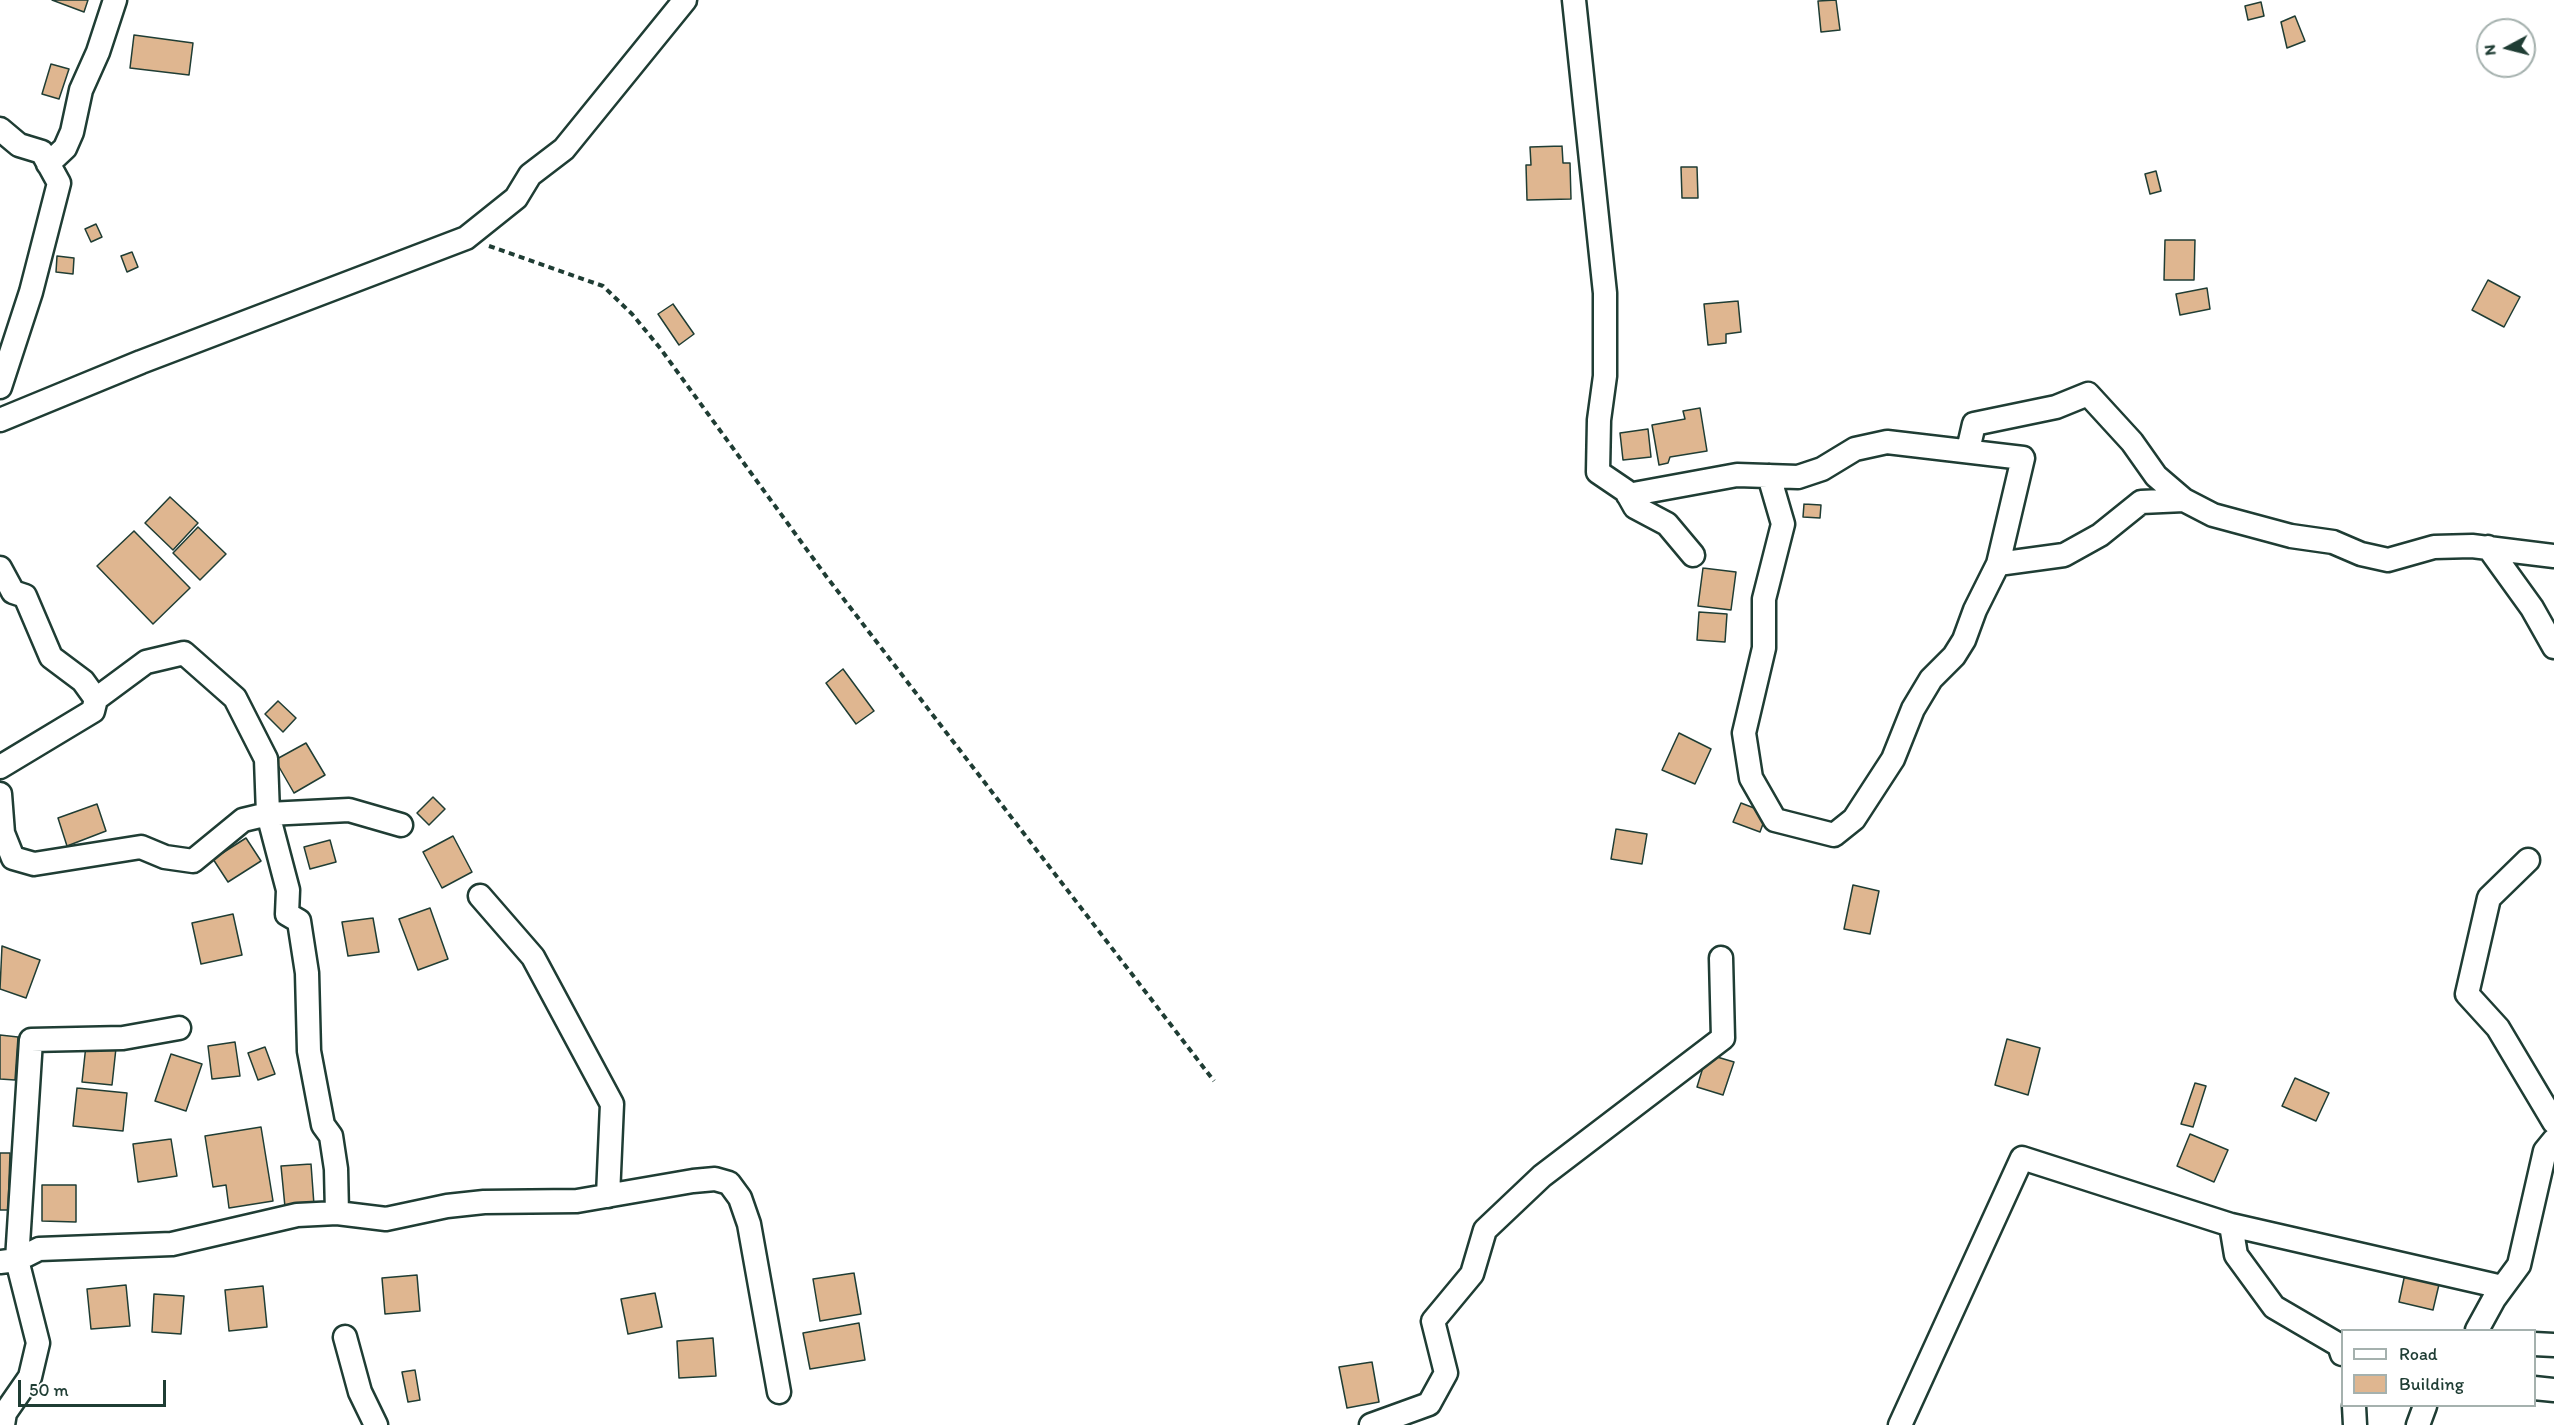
<!DOCTYPE html>
<style>
body{margin:0}
#map{position:relative;width:2554px;height:1425px;overflow:hidden;background:#fff;font-family:Itim,sans-serif}
canvas{display:block}
.legend{position:absolute;left:2341px;top:1329px;width:195px;height:78px;box-sizing:border-box;background:#fff;border:2px solid #a5b1ae;margin:0;padding:8px 10px;list-style:none;font-size:18px;color:#1f3d34}
.legend li{display:flex;align-items:center;gap:12px;height:30px}
.legend b{width:30px;border:2px solid #a5b1ae}
.north{position:absolute;left:2476px;top:18px;width:60px;height:60px;box-sizing:border-box;background:#fff;border:2px solid #a5b1ae;border-radius:50%;rotate:263deg;font-size:16px;font-weight:700;line-height:24px;text-align:center;color:#1f3d34}
.north::after{content:'';display:block;margin:auto;width:21px;height:27px;background:#1f3d34;clip-path:polygon(50% 0,100% 100%,50% 72%,0 100%)}
.scale{position:absolute;left:18px;top:1380px;width:148px;height:27px;box-sizing:border-box;border:3px solid #1f3d34;border-top:0;padding-left:8px;font-size:18px;line-height:21px;white-space:nowrap;color:#1f3d34;-webkit-text-stroke:4px #fff;paint-order:stroke}
</style>
<div id="map">
<canvas width="2554" height="1425"></canvas>
<ul class="legend">
<li><b style="height:8px;background:#fff"></b>Road</li>
<li><b style="height:16px;background:#dfb690"></b>Building</li>
</ul>
<div class="north">N</div>
<div class="scale">50 m</div>
</div>
<script>
const context = document.querySelector('canvas').getContext('2d');
context.lineJoin = 'round';
function fillPath(path, color) {
  context.fillStyle = color;
  context.fill(path, 'evenodd');
}
function toPath(rows) {
  const path = new Path2D();
  for (const r of rows) {
    path.moveTo(r[0], r[1]);
    for (let i = 2; i < r.length; i += 2) path.lineTo(r[i], r[i + 1]);
  }
  return path;
}
function strokePath(path, color, width, dash) {
  context.strokeStyle = color;
  context.lineWidth = width;
  context.lineCap = dash ? 'butt' : 'round';
  context.setLineDash(dash || []);
  context.stroke(path);
}
const building = toPath([
 [52,0,88,0,84,12,52,0],
 [1836,0,1840,30,1821,32,1818,1,1836,0],
 [2261,2,2264,16,2248,20,2245,6,2261,2],
 [2295,16,2305,41,2287,48,2281,22,2295,16],
 [134,35,193,43,189,75,130,68,134,35],
 [51,64,69,69,59,99,42,94,51,64],
 [1562,146,1563,163,1570,163,1571,199,1527,200,1526,165,1531,165,1530,147,1562,146],
 [1681,167,1697,167,1698,198,1682,198,1681,167],
 [2156,171,2161,191,2150,194,2145,174,2156,171],
 [96,224,102,237,91,242,85,229,96,224],
 [2165,240,2195,240,2194,280,2164,280,2165,240],
 [132,252,138,267,127,272,121,256,132,252],
 [57,256,74,258,73,274,56,272,57,256],
 [2488,280,2520,297,2504,327,2472,310,2488,280],
 [2207,288,2210,309,2180,315,2176,294,2207,288],
 [1738,301,1741,332,1726,334,1726,343,1708,345,1704,304,1738,301],
 [673,304,694,334,679,345,658,314,673,304],
 [1700,408,1707,451,1670,457,1668,463,1659,465,1652,425,1685,419,1683,411,1700,408],
 [1648,429,1651,457,1623,460,1620,433,1648,429],
 [170,497,198,523,173,550,145,523,170,497],
 [1804,504,1821,505,1820,518,1803,517,1804,504],
 [198,527,226,554,200,580,173,553,198,527],
 [134,531,190,588,153,624,97,566,134,531],
 [1703,568,1736,572,1731,610,1698,606,1703,568],
 [1699,612,1727,614,1725,642,1697,640,1699,612],
 [843,669,874,711,856,724,826,683,843,669],
 [278,701,296,718,283,732,265,714,278,701],
 [1679,733,1711,749,1695,784,1662,770,1679,733],
 [306,743,325,775,294,793,275,760,306,743],
 [433,797,445,809,429,825,417,813,433,797],
 [1741,803,1767,813,1760,832,1733,822,1741,803],
 [97,804,106,831,67,846,58,818,97,804],
 [1616,829,1647,834,1642,864,1611,859,1616,829],
 [453,836,472,872,442,888,423,852,453,836],
 [246,838,261,861,228,882,213,859,246,838],
 [330,840,336,862,310,869,304,847,330,840],
 [1853,885,1879,891,1870,934,1844,929,1853,885],
 [430,908,448,959,418,970,399,919,430,908],
 [233,914,242,955,201,964,192,923,233,914],
 [373,918,379,952,348,956,342,922,373,918],
 [2,946,40,960,26,998,0,989,2,946],
 [0,1035,18,1037,15,1080,0,1079,0,1035],
 [2007,1039,2040,1048,2028,1095,1995,1085,2007,1039],
 [235,1042,240,1076,212,1079,208,1046,235,1042],
 [86,1045,116,1048,112,1085,82,1082,86,1045],
 [265,1047,275,1074,258,1080,248,1053,265,1047],
 [171,1054,202,1064,186,1111,155,1101,171,1054],
 [1707,1054,1734,1062,1723,1095,1697,1087,1707,1054],
 [2295,1078,2329,1093,2316,1121,2282,1106,2295,1078],
 [2195,1083,2206,1086,2193,1127,2181,1124,2195,1083],
 [77,1088,127,1093,123,1131,73,1126,77,1088],
 [261,1127,273,1201,229,1208,226,1185,213,1187,205,1136,261,1127],
 [2190,1134,2228,1150,2214,1182,2177,1166,2190,1134],
 [171,1139,177,1176,138,1182,133,1144,171,1139],
 [0,1153,10,1153,8,1210,0,1210,0,1153],
 [311,1164,314,1205,285,1207,281,1166,311,1164],
 [42,1185,76,1185,76,1222,42,1221,42,1185],
 [2406,1269,2441,1276,2433,1310,2399,1302,2406,1269],
 [854,1273,861,1314,820,1321,813,1279,854,1273],
 [417,1275,420,1311,385,1314,382,1278,417,1275],
 [126,1285,130,1326,91,1329,87,1289,126,1285],
 [263,1286,267,1327,229,1331,225,1290,263,1286],
 [655,1293,662,1327,628,1334,621,1299,655,1293],
 [154,1294,184,1296,181,1334,152,1332,154,1294],
 [859,1323,865,1360,810,1369,803,1333,859,1323],
 [713,1338,716,1376,679,1378,677,1341,713,1338],
 [1372,1362,1379,1402,1347,1408,1339,1367,1372,1362],
 [415,1370,420,1400,408,1402,402,1372,415,1370]
]);
const path = toPath([
 [489,246,603,286,632,314,660,348,826,576,1214,1081]
]);
const minor = toPath([
 [1574,0,1605,293,1605,376,1599,420,1598,472,1626,491,1635,507,1667,524,1693,555],
 [0,129,19,145,42,152,59,183,31,292,0,387],
 [48,164,65,148,72,132,81,90,98,52,115,0],
 [0,420,141,362,466,238,516,198,530,175,564,149,685,0],
 [1968,450,1974,424,2056,407,2088,394,2132,442,2156,476,2184,500,2141,502,2100,535,2064,555,1998,564],
 [1628,495,1737,475,1798,477,1822,469,1855,449,1887,442,2023,458,1998,564,1975,610,1964,640,1954,656,1931,679,1913,709,1893,759,1854,819,1834,835,1775,820,1751,778,1744,733,1764,648,1764,599,1783,524,1769,476],
 [2184,500,2213,515,2291,536,2333,542,2361,554,2388,560,2434,547,2472,546,2554,556],
 [2488,547,2532,608,2554,647],
 [0,568,13,592,25,596,51,657,83,681,96,699,93,711,0,767],
 [96,699,146,662,184,653,235,698,266,759,268,814,349,810,401,825],
 [0,794,3,833,13,858,34,864,141,847,165,857,193,861,243,820,268,814,288,890,287,914,299,921,307,973,309,1051,323,1125,331,1136,336,1169,337,1213,297,1215,172,1244,39,1249,17,1260,31,1040,123,1038,179,1028],
 [2528,860,2489,898,2467,994,2498,1028,2554,1122],
 [480,896,533,957,612,1104,608,1196],
 [337,1213,386,1219,447,1206,484,1202,577,1201,693,1181,715,1179,729,1183,740,1198,749,1224,779,1392],
 [2231,1225,2236,1255,2274,1307,2339,1345,2342,1354],
 [0,1262,17,1260,38,1343,30,1377,5,1413,3,1425],
 [2477,1330,2494,1299,2519,1265,2545,1151,2554,1140],
 [345,1337,360,1392,376,1425],
 [2534,1344,2554,1345],
 [2534,1388,2554,1390],
 [2354,1406,2355,1425],
 [1371,1425,1429,1404,1446,1373,1433,1321,1472,1274,1485,1230,1542,1176,1723,1038,1721,958],
 [1900,1425,2022,1158,2231,1225,2502,1287],
 [2418,1425,2425,1406]
]);
fillPath(building, '#dfb690');
strokePath(building, '#1f3d34', 1.5);
strokePath(minor, '#1f3d34', 27);
strokePath(path, '#1f3d34', 4, [6, 4.5]);
strokePath(minor, '#fff', 22);
</script>
